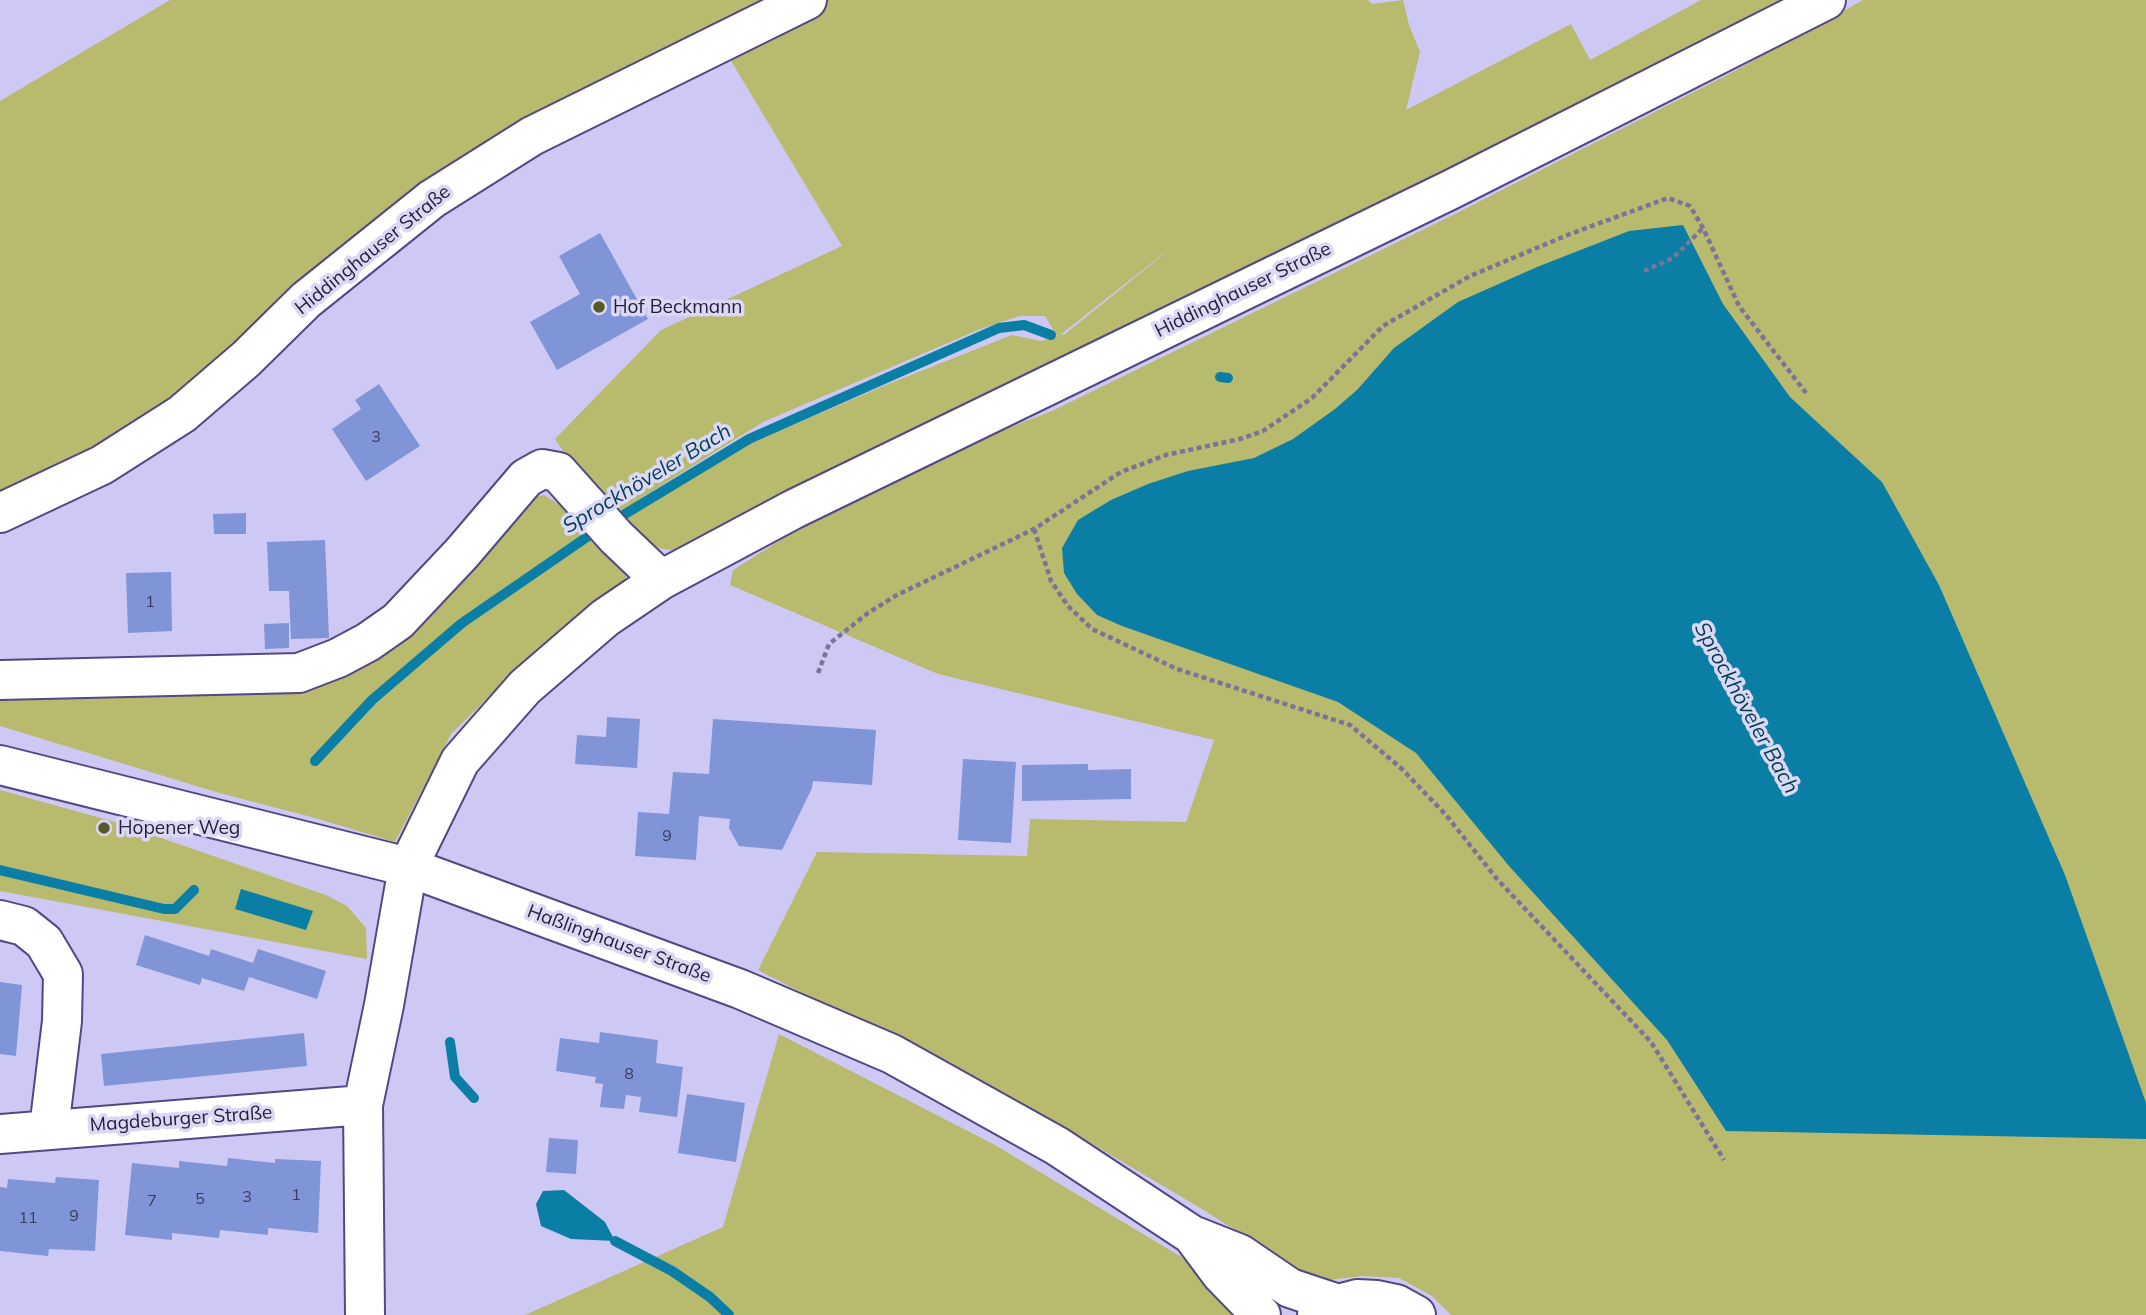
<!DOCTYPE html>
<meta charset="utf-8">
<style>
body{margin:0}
canvas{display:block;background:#cdc9f4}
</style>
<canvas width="2146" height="1315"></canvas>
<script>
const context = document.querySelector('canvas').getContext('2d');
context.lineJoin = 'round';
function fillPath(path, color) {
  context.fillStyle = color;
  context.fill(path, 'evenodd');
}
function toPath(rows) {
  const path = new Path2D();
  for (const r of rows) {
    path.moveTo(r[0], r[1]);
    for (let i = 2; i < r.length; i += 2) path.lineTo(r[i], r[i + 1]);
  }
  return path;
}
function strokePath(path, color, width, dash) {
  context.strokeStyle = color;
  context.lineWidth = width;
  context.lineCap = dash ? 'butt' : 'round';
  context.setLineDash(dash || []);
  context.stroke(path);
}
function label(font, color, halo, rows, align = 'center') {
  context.font = font + ' Mulish,sans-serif';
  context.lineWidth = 7;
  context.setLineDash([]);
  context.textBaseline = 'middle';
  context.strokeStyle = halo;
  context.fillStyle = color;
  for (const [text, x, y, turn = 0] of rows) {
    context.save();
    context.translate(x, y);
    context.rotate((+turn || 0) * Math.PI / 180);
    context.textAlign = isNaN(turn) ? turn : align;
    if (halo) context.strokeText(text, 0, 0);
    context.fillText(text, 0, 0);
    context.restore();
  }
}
const green = toPath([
 [170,0,793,0,530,130,240,355,0,507,0,101],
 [820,0,1368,0,1372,4,1403,0,1409,25,1420,52,1406,110,1571,24,1590,60,1701,0,1789,0,686,553,654,547,615,514,574,468,555,439,661,330,842,246,724,49],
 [1164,254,1065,334,1060,335,1163,254],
 [1020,316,1045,316,1057,336,1041,341,1012,335,888,384,705,463,635,502,763,422,983,328],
 [1863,0,2146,0,2146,1315,1451,1315,1432,1296,1399,1278,1363,1276,1328,1280,1303,1273,1202,1209,1067,1129,758,970,817,852,1027,856,1030,819,1186,822,1214,740,938,674,730,585,733,570,833,507,952,450,1052,411,1455,214,1731,73],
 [544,495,575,514,628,572,622,585,518,668,451,734,395,842,315,818,216,792,0,726,0,687,302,681,534,497],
 [0,790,115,822,326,895,347,906,366,928,367,959,0,891],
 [779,1034,995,1145,1193,1264,1236,1315,525,1315,723,1227]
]);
const water = toPath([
 [1683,225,1723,304,1790,397,1882,482,1939,585,2065,875,2146,1103,2146,1139,1726,1131,1667,1040,1509,866,1416,753,1338,702,1122,626,1097,615,1077,594,1064,573,1062,548,1078,520,1111,500,1148,484,1188,471,1254,458,1293,439,1335,409,1357,390,1394,348,1458,302,1537,267,1629,231],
 [241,889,313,911,306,930,235,909],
 [564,1190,605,1222,615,1241,571,1239,541,1226,536,1204,543,1191]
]);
const stream = toPath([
 [1220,377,1228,378],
 [315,761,372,700,462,623,587,537,749,439,999,328,1024,325,1051,335],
 [0,870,164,909,175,909,194,890],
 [450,1042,455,1077,474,1098],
 [615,1241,672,1271,710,1297,729,1315]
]);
const building = toPath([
 [600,233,648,319,557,370,530,322,580,294,559,256],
 [379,384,420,446,366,481,332,429,361,409,355,400],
 [246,513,246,534,214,534,213,514],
 [325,540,329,638,291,639,289,591,269,591,267,542],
 [171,572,172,631,128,633,126,573],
 [289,623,289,648,265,649,264,624],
 [607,717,640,719,637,768,575,764,577,735,606,737],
 [713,719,876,730,872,785,813,781,812,788,782,850,739,846,729,828,730,819,699,816,696,860,635,856,638,812,669,814,673,772,709,774],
 [963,759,1016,762,1011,843,958,840],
 [1088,764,1088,770,1131,769,1131,799,1022,801,1022,765],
 [145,935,209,956,211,949,253,963,258,949,326,971,317,999,249,977,244,991,202,978,200,985,136,965],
 [0,982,22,985,16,1056,0,1054],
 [600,1032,658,1040,656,1063,683,1067,677,1117,639,1112,641,1097,626,1095,624,1109,600,1107,603,1084,595,1083,596,1077,556,1071,560,1038,599,1043],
 [304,1033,307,1066,104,1086,101,1054],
 [687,1094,745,1103,736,1162,678,1153],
 [549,1138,578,1140,576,1174,546,1172],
 [228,1158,275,1163,275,1159,321,1161,318,1233,268,1228,268,1235,220,1230,219,1238,172,1233,172,1240,125,1235,132,1163,179,1168,179,1161,227,1166],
 [56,1177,99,1180,95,1251,49,1249,48,1256,0,1251,0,1187,7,1188,8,1179,55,1183]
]);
const path = toPath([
 [1644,271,1673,258,1703,228],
 [1034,529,1051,581,1068,606,1092,629,1177,669,1350,725,1402,769,1446,815,1497,879,1651,1042,1724,1160],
 [818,673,829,644,868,613,897,595,1034,529,1121,472,1166,455,1240,439,1263,431,1312,398,1383,326,1470,276,1570,234,1668,198,1690,206,1703,228,1739,306,1806,393]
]);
const minor = toPath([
 [0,513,102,465,182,414,246,359,306,300,432,199,532,136,807,0],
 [0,680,299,673,338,658,368,642,398,621,462,553,526,478,542,469,558,472,616,537,661,580],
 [0,920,24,926,44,942,63,974,62,1021,49,1129],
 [0,1134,363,1105],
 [365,1315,363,1105,384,1005,408,867,460,761,525,687,605,618,661,580,794,509,1450,190,1826,0]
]);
const major = toPath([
 [0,765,408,867,740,989,892,1054,1057,1146,1192,1235,1240,1254,1290,1288,1338,1304],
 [1192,1235,1221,1274,1261,1315],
 [1317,1315,1338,1304,1357,1299,1377,1300,1396,1304,1416,1315]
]);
const markers = [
 [599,307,7,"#585926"],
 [104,828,7,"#585926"]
];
const numberNames = [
 ["3",376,437],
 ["1",150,602],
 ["9",667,836],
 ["8",629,1074],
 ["1",296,1195],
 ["3",247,1197],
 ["5",200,1199],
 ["7",152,1201],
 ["9",74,1216],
 ["11",28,1218]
];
const streetNames = [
 ["Hiddinghauser Straße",373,250,-39],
 ["Hiddinghauser Straße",1243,290,-26],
 ["Haßlinghauser Straße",619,944,20],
 ["Magdeburger Straße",181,1119,-4]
];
const poiNames = [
 ["Hof Beckmann",613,307],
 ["Hopener Weg",118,828]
];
const waterNames = [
 ["Sprockhöveler Bach",647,479,-31],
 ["Sprockhöveler Bach",1746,708,61]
];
fillPath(green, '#b8ba6e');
fillPath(water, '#0b7ea6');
strokePath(stream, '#0b7ea6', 10);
fillPath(building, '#8095d7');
strokePath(minor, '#524886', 42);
strokePath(major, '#524886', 42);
strokePath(path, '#797498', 4.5, [5, 3.5]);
strokePath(minor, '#fff', 38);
strokePath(major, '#fff', 38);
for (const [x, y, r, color] of markers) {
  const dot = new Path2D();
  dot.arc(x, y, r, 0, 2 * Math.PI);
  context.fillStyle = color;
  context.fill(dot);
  strokePath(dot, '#dad8f5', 2.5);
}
label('16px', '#3a3b60', null, numberNames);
label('19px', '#221d38', '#dad8f5', streetNames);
label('19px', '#221d38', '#dad8f5', poiNames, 'left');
label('italic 21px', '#023d52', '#dad8f5', waterNames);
</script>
